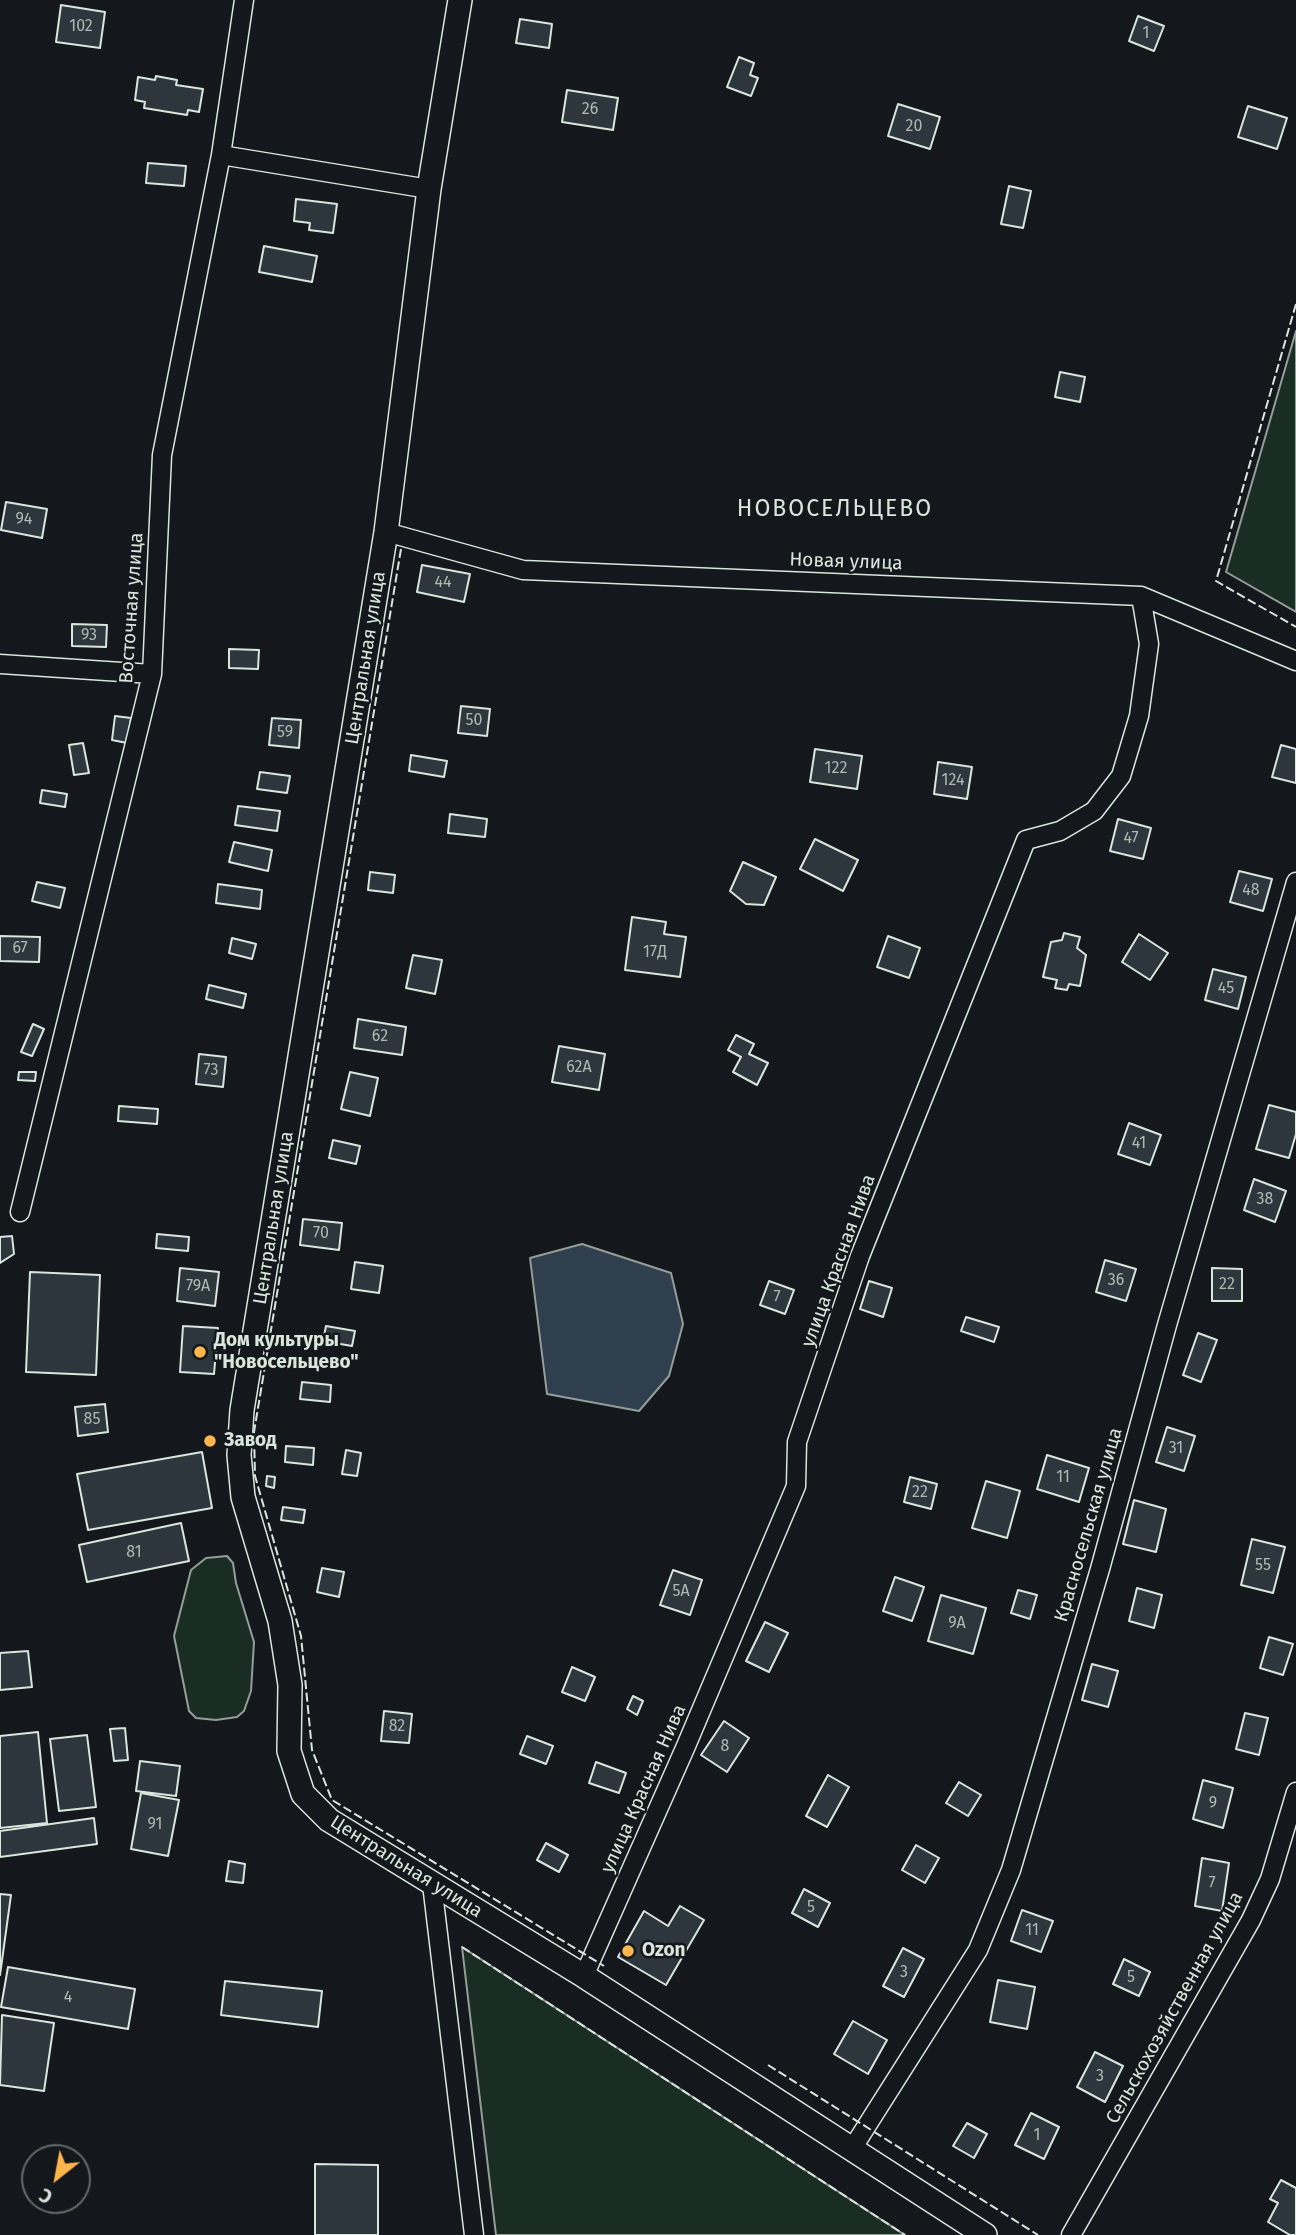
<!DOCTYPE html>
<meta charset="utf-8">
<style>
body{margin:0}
#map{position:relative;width:1296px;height:2235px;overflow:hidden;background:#14181c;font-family:"Fira Sans",sans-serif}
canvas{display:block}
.north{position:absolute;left:21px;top:2144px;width:70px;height:70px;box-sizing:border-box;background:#14181c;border:2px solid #626a69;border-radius:50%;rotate:211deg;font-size:19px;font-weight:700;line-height:28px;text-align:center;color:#d8e6dc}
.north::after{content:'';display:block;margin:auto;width:24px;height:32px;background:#ffb74d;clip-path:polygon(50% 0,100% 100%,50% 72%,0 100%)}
</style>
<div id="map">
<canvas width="1296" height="2235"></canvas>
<div class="north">С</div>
</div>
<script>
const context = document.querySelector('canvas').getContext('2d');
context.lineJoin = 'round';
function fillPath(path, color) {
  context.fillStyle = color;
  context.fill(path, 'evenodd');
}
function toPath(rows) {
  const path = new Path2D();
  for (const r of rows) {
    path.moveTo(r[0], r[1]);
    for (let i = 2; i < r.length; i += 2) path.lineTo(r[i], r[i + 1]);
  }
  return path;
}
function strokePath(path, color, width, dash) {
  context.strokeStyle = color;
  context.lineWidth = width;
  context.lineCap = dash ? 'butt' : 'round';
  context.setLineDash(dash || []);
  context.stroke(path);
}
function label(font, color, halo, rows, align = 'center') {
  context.font = font + ' "Fira Sans",sans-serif';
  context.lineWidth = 5;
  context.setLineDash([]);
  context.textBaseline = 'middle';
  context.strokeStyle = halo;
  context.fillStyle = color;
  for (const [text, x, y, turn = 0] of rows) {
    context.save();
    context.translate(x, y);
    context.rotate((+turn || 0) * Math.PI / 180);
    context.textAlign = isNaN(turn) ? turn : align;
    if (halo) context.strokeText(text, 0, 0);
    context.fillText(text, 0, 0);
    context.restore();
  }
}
const green = toPath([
 [1296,331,1296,612,1226,572,1296,331],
 [227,1556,233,1563,236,1583,254,1642,251,1691,244,1711,237,1717,216,1720,196,1718,189,1711,174,1636,191,1570,206,1558,227,1556],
 [462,1947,905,2235,496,2235,462,1947]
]);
const water = toPath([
 [582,1244,671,1273,683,1324,669,1376,639,1411,547,1394,530,1258,582,1244]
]);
const building = toPath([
 [61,5,105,12,100,48,56,42,61,5],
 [1138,16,1164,26,1154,51,1129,41,1138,16],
 [520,19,552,24,549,48,516,43,520,19],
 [739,57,754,63,750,75,758,78,751,96,727,87,739,57],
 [156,76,177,80,176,85,203,89,199,112,188,110,187,115,144,108,145,102,135,100,138,77,155,80,156,76],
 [567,90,618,98,613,130,562,122,567,90],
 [898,104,940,117,930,149,888,136,898,104],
 [1248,106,1287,118,1277,149,1238,137,1248,106],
 [148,163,186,166,184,186,146,183,148,163],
 [1009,186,1031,191,1023,228,1001,224,1009,186],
 [296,199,337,204,333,233,309,230,310,223,294,221,296,199],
 [264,246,317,256,312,282,259,272,264,246],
 [1060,372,1085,377,1080,402,1055,397,1060,372],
 [6,502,47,509,42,538,1,530,6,502],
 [422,565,470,574,464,602,417,592,422,565],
 [72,624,107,625,106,647,72,646,72,624],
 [229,649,259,650,258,669,229,668,229,649],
 [461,706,490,709,487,736,458,733,461,706],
 [115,716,131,718,127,743,112,740,115,716],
 [272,718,301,720,299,748,269,745,272,718],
 [83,743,89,773,74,775,69,745,83,743],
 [1281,745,1296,749,1296,783,1272,777,1281,745],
 [815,749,862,756,857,789,810,782,815,749],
 [411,755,447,761,444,777,409,771,411,755],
 [938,762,972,767,967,799,934,794,938,762],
 [260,772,290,776,287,793,257,789,260,772],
 [42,790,67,794,65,807,40,803,42,790],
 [238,806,280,811,277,831,235,825,238,806],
 [450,814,487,819,485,837,448,833,450,814],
 [1118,819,1151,828,1143,859,1110,851,1118,819],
 [815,839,858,860,843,891,800,869,815,839],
 [234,842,272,850,268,871,229,862,234,842],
 [743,862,776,877,764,905,746,904,730,891,743,862],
 [1239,871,1272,879,1263,911,1230,902,1239,871],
 [370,872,395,875,393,893,368,890,370,872],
 [37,882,65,888,60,908,32,901,37,882],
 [218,884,262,890,260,909,216,903,218,884],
 [632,917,666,922,664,934,686,937,680,977,625,970,632,917],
 [1064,933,1080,937,1077,948,1086,955,1080,986,1069,984,1067,990,1055,988,1057,980,1043,977,1051,942,1062,940,1064,933],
 [1139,934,1168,953,1150,980,1122,962,1139,934],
 [0,936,40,937,39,962,0,961,0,936],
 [888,936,920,948,909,978,877,967,888,936],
 [232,938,256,944,252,959,229,953,232,938],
 [413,955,442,960,435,994,406,988,413,955],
 [1213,969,1246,977,1238,1009,1205,1000,1213,969],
 [209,985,246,994,243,1008,206,999,209,985],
 [358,1019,406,1027,402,1055,354,1048,358,1019],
 [33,1024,44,1029,32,1056,21,1052,33,1024],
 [736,1035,754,1044,749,1054,768,1063,757,1085,733,1072,741,1057,728,1050,736,1035],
 [559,1046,605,1054,599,1090,552,1082,559,1046],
 [199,1054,226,1057,223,1087,196,1084,199,1054],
 [19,1072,36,1072,35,1081,18,1080,19,1072],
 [350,1072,378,1078,370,1116,341,1109,350,1072],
 [1269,1105,1296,1112,1296,1134,1289,1158,1256,1149,1269,1105],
 [119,1106,158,1109,157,1124,118,1121,119,1106],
 [1129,1123,1161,1135,1150,1165,1118,1154,1129,1123],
 [333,1140,360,1146,356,1164,329,1158,333,1140],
 [1254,1179,1286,1191,1275,1222,1244,1210,1254,1179],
 [303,1219,342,1223,339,1250,300,1245,303,1219],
 [157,1234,189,1237,188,1251,156,1248,157,1234],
 [12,1236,14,1254,0,1263,0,1237,12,1236],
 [1105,1260,1136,1269,1126,1301,1096,1292,1105,1260],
 [355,1262,383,1266,379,1293,351,1289,355,1262],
 [180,1268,219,1272,215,1306,177,1301,180,1268],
 [1212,1268,1242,1269,1242,1301,1212,1301,1212,1268],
 [30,1272,100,1275,96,1375,26,1372,30,1272],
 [769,1281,794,1290,785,1314,760,1305,769,1281],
 [869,1281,892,1288,883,1317,860,1309,869,1281],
 [966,1317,999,1327,994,1342,961,1331,966,1317],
 [183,1326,218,1328,214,1374,180,1372,183,1326],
 [326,1326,355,1331,352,1346,323,1341,326,1326],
 [1198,1333,1217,1340,1201,1382,1183,1375,1198,1333],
 [302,1382,331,1385,330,1402,300,1399,302,1382],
 [105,1404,108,1432,78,1436,75,1407,105,1404],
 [1167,1427,1195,1436,1184,1471,1156,1462,1167,1427],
 [286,1446,314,1448,313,1465,285,1462,286,1446],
 [346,1450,361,1453,357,1476,342,1474,346,1450],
 [202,1452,212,1508,88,1530,77,1474,202,1452],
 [1047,1455,1089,1468,1079,1502,1037,1489,1047,1455],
 [267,1476,275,1477,274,1488,266,1486,267,1476],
 [910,1477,937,1484,931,1509,904,1502,910,1477],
 [986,1481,1020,1491,1007,1538,972,1528,986,1481],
 [1134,1500,1166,1509,1156,1552,1123,1544,1134,1500],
 [283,1507,305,1510,303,1523,281,1520,283,1507],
 [181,1523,189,1561,87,1582,79,1545,181,1523],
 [1252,1539,1285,1547,1273,1593,1241,1585,1252,1539],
 [322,1568,344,1572,339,1597,317,1592,322,1568],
 [673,1570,702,1580,690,1615,660,1605,673,1570],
 [895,1577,924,1587,912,1621,883,1611,895,1577],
 [1137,1588,1162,1595,1154,1628,1129,1621,1137,1588],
 [1018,1590,1037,1595,1030,1619,1011,1613,1018,1590],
 [941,1595,986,1608,973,1654,928,1641,941,1595],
 [765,1622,788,1633,769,1672,746,1661,765,1622],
 [1269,1637,1293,1644,1283,1675,1260,1668,1269,1637],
 [28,1651,32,1687,0,1690,0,1653,28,1651],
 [1092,1664,1118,1671,1108,1707,1082,1700,1092,1664],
 [572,1667,595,1677,585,1701,562,1692,572,1667],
 [633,1696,643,1701,637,1715,627,1709,633,1696],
 [384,1711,412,1714,409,1743,381,1741,384,1711],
 [1245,1713,1268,1718,1259,1755,1236,1749,1245,1713],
 [724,1721,749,1738,727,1772,701,1755,724,1721],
 [125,1728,128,1760,114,1761,110,1729,125,1728],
 [38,1732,47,1823,0,1828,0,1736,38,1732],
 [87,1735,96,1807,59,1811,50,1739,87,1735],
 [527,1736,553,1746,546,1764,520,1754,527,1736],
 [140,1761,180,1766,176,1796,136,1791,140,1761],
 [596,1762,626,1773,619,1793,589,1783,596,1762],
 [828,1775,849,1787,827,1827,806,1816,828,1775],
 [1203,1780,1233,1788,1223,1828,1193,1819,1203,1780],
 [959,1782,981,1795,968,1816,946,1803,959,1782],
 [141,1793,179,1800,168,1856,131,1849,141,1793],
 [94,1818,97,1844,0,1857,0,1831,94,1818],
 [546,1843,568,1855,559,1872,537,1860,546,1843],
 [916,1845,939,1858,925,1883,902,1870,916,1845],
 [1202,1858,1229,1863,1222,1911,1195,1906,1202,1858],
 [229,1861,245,1864,243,1883,226,1881,229,1861],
 [804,1889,830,1903,818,1927,792,1913,804,1889],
 [0,1894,11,1895,0,1975,0,1894],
 [680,1906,704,1920,666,1985,618,1957,644,1911,668,1926,680,1906],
 [1022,1910,1053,1921,1041,1952,1011,1941,1022,1910],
 [903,1948,924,1959,904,1997,883,1986,903,1948],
 [1124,1959,1150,1972,1139,1996,1113,1984,1124,1959],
 [8,1967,135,1989,128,2029,1,2007,8,1967],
 [998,1980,1035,1987,1027,2029,990,2022,998,1980],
 [225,1981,322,1991,318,2027,221,2015,225,1981],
 [2,2015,54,2023,44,2091,0,2085,2,2015],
 [853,2021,887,2040,868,2074,834,2054,853,2021],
 [1095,2052,1123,2066,1105,2102,1077,2087,1095,2052],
 [1031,2113,1059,2127,1044,2159,1015,2145,1031,2113],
 [967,2123,987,2134,974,2158,953,2146,967,2123],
 [315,2164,378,2165,378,2235,315,2235,315,2164],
 [1281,2180,1296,2188,1296,2235,1290,2235,1268,2222,1278,2203,1270,2199,1281,2180]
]);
const street = toPath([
 [221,155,429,189],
 [386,532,523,570,1141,596,1296,661],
 [0,664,152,674],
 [20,1212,152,674,162,455,221,155,244,0],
 [432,1884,474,2235],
 [584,1976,686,1746,796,1486,797,1442,860,1256,1026,840,1060,831,1094,811,1121,776,1139,716,1149,644,1141,596],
 [852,2149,978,1950,1011,1870,1100,1569,1167,1325,1296,882],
 [1071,2235,1251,1920,1270,1879,1296,1792]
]);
const secondary = toPath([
 [460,0,429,189,386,532,242,1410,239,1455,243,1497,280,1621,290,1685,289,1751,303,1794,329,1820,584,1976,985,2235]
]);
const fence = toPath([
 [1296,304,1216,581,1296,627],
 [401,549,254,1432,255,1476,301,1636,312,1750,332,1800,604,1966],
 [462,1947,905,2235],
 [768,2065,1038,2235]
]);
const markers = [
 [200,1352,7,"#ffb74d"],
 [210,1441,7,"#ffb74d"],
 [628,1951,7,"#ffb74d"]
];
const numberNames = [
 ["102",81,27],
 ["1",1146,34],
 ["26",590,110],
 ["20",914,127],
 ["94",24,520],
 ["44",443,583],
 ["93",89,636],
 ["50",474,721],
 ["59",285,733],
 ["122",836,769],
 ["124",953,781],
 ["47",1131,839],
 ["48",1251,891],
 ["67",20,949],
 ["17Д",655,953],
 ["45",1226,989],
 ["62",380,1037],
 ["62А",579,1068],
 ["73",211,1071],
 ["41",1139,1144],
 ["38",1265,1200],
 ["70",321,1234],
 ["36",1116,1281],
 ["22",1227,1285],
 ["79А",198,1287],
 ["7",777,1298],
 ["85",92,1420],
 ["31",1176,1449],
 ["11",1063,1478],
 ["22",920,1493],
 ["81",134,1553],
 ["55",1263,1566],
 ["5А",681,1592],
 ["9А",957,1624],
 ["82",397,1727],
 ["8",725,1747],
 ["9",1213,1804],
 ["91",155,1825],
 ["7",1212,1884],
 ["5",811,1908],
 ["11",1032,1931],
 ["3",904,1973],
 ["5",1131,1978],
 ["4",68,1998],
 ["3",1100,2077],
 ["1",1037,2136]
];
const streetNames = [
 ["Новая улица",846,562,2],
 ["Восточная улица",132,608,-86],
 ["Центральная улица",366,658,-81],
 ["Центральная улица",274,1218,-81],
 ["улица Красная Нива",839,1261,-70],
 ["Красносельская улица",1089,1525,-74],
 ["улица Красная Нива",644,1789,-66],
 ["Центральная улица",406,1867,32],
 ["Сельскохозяйственная улица",1175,2008,-61]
];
const poiNames = [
 ["Дом культуры",214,1341],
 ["\"Новосельцево\"",214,1363],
 ["Завод",224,1441],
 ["Ozon",642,1951]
];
const quarterNames = [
 ["НОВОСЕЛЬЦЕВО",835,510]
];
fillPath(green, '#1a2d24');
strokePath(green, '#939e99', 2);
fillPath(water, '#2f3f4d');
strokePath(water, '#939e99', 2);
fillPath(building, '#2c363c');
strokePath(building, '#d8e6dc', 2);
strokePath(street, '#d8e6dc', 21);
strokePath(secondary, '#d8e6dc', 26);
strokePath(street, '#14181c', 18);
strokePath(secondary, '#14181c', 23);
strokePath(fence, '#d8e6dc', 2, [9, 3.5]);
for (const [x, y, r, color] of markers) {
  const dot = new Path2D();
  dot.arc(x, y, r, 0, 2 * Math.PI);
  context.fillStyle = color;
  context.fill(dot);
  strokePath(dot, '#14181c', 2.5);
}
label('16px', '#adbab4', null, numberNames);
label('19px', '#d8e6dc', '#14181c', streetNames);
label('bold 19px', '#d8e6dc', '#14181c', poiNames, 'left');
context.letterSpacing = '2px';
label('23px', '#d8e6dc', '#14181c', quarterNames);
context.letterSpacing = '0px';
</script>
